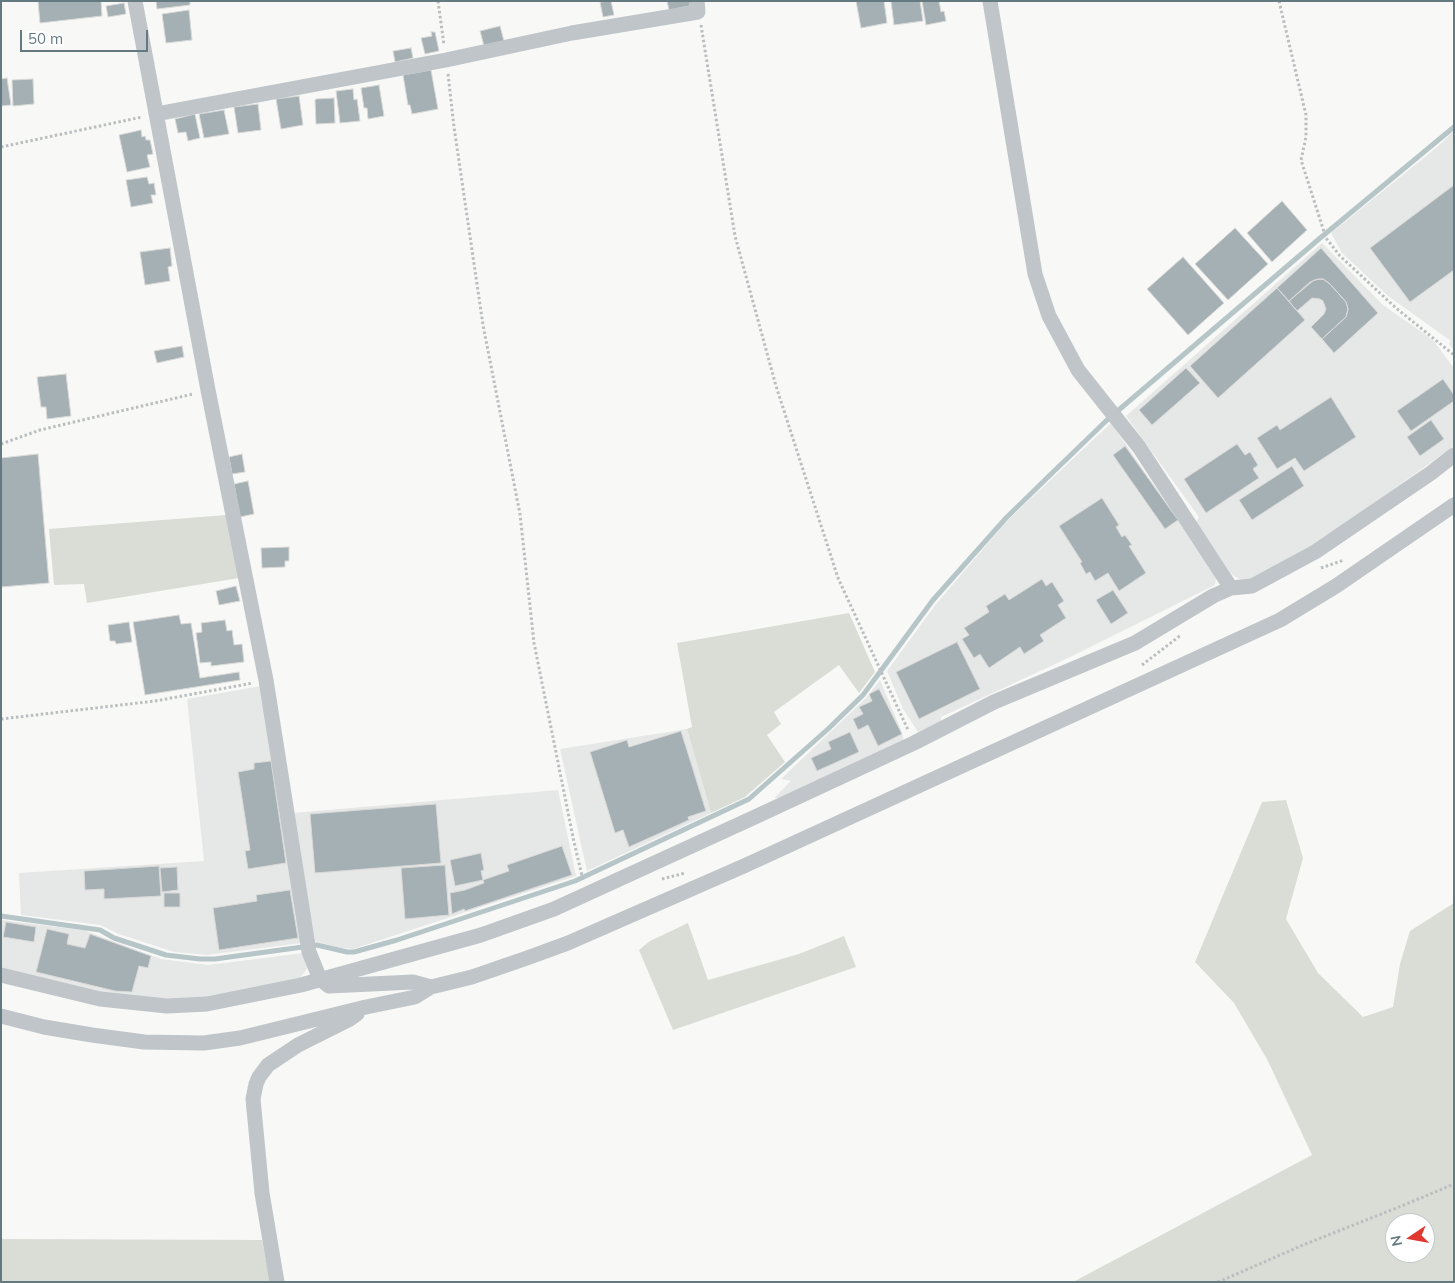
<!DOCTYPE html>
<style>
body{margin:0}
#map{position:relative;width:1455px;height:1283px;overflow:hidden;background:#f8f8f6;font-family:Mulish,sans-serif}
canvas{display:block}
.frame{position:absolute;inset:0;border:2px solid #647980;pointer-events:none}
.north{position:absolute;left:1385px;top:1213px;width:50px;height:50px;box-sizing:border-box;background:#fff;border:1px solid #c1c9cc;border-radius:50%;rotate:258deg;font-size:14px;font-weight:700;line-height:20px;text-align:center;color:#647980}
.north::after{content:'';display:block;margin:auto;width:18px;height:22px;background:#e0372e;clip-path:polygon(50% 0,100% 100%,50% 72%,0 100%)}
.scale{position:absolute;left:20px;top:30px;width:128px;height:22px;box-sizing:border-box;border:2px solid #647980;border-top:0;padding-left:6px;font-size:15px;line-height:18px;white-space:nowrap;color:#647980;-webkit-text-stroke:4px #fff;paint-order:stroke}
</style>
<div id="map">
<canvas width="1455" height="1283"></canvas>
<div class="frame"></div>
<div class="north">N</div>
<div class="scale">50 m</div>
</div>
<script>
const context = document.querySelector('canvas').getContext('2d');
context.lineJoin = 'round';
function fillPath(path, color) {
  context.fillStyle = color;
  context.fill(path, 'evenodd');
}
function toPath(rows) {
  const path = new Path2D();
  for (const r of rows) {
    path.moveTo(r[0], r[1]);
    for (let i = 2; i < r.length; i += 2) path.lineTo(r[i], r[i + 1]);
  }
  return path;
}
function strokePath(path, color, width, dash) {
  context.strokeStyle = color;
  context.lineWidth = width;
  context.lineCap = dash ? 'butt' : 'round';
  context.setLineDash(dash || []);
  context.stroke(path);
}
const built = toPath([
 [1454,131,1454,350,1449,344,1451,341,1388,296,1342,253,1331,233,1436,148],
 [1322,243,1383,305,1433,340,1454,368,1454,446,1318,543,1252,579,1241,580,1232,575,1196,522,1199,517,1126,416],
 [1111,423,1216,575,1215,585,1066,659,941,717,941,723,918,732,903,709,887,671,936,604,1007,521],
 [880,680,901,730,904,741,781,798,774,798,791,781,781,779,867,697],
 [261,686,302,943,207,955,174,952,119,934,100,925,21,915,19,873,204,861,187,699],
 [687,729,711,813,587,871,560,749],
 [558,790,576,876,353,949,341,948,314,941,293,813],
 [1,920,83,930,161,959,208,965,304,953,307,969,299,979,203,998,170,999,108,994,1,970]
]);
const green = toPath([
 [226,515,239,578,87,603,84,584,54,585,49,529],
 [849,613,875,672,859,693,839,665,774,712,781,724,767,735,785,762,745,797,711,813,687,729,692,727,677,643],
 [1286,800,1303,858,1286,919,1318,973,1363,1017,1393,1007,1400,964,1410,931,1454,903,1454,1282,1073,1282,1312,1155,1268,1061,1234,1003,1195,962,1262,802],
 [1395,1223,1425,1223,1425,1253,1395,1253],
 [688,923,708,980,799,954,844,936,856,967,673,1030,639,950,650,941],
 [1,1239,262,1240,270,1282,1,1282]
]);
const stream = toPath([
 [1,916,100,930,114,938,166,955,200,959,215,959,317,945,347,952,354,952,397,940,575,881,749,799,828,729,863,695,933,600,1006,518,1047,478,1107,420,1319,239,1454,127]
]);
const building = toPath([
 [38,1,101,1,102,16,40,23,38,1],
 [156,1,190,1,190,5,157,9,156,1],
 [611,1,614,15,603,17,600,2,611,1],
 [667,1,690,1,690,6,669,10,667,1],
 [856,1,884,1,887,23,861,28,856,1],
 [891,1,920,1,923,21,894,25,891,1],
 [922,1,939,1,941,12,944,11,946,21,926,25,922,1],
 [124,3,126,14,108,17,106,6,124,3],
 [189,10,192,40,166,43,162,14,189,10],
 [500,26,504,41,484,46,480,31,500,26],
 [431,32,435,32,439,51,425,54,421,38,432,36,431,32],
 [411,48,413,58,395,62,393,51,411,48],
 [431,70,438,109,412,114,410,105,408,105,403,75,431,70],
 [7,78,11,105,1,106,1,79,7,78],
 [33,79,34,104,13,106,12,80,33,79],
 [379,85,384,116,368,119,367,108,364,108,361,88,379,85],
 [353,89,354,100,357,99,360,121,340,123,336,91,353,89],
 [299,96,303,125,281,129,276,99,299,96],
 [334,98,335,123,316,124,315,100,316,99,334,98],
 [258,104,261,130,238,133,234,107,258,104],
 [224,110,229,134,204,138,199,114,224,110],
 [195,114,200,138,188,141,186,132,178,133,175,119,195,114],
 [141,130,142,137,145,136,146,140,150,140,153,154,147,155,150,167,127,172,119,135,141,130],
 [147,177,149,184,154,183,156,195,151,195,153,203,131,207,126,180,147,177],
 [1454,185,1454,270,1410,302,1370,248,1454,185],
 [1282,201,1307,230,1272,262,1247,233,1282,201],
 [1235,228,1268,264,1228,300,1195,264,1235,228],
 [170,248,172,266,168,267,170,281,145,285,140,252,170,248],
 [1321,248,1378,313,1334,353,1322,339,1346,317,1348,309,1346,302,1330,284,1323,279,1314,280,1289,301,1277,288,1321,248],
 [1183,257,1224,303,1188,335,1147,289,1183,257],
 [1318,279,1323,279,1330,284,1346,302,1348,309,1346,317,1322,339,1311,327,1324,314,1326,309,1323,301,1320,299,1312,298,1297,311,1289,301,1310,282,1318,279],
 [1277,288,1305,320,1218,398,1190,366,1277,288],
 [182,346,184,357,157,363,154,351,182,346],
 [1186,368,1200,383,1152,425,1139,410,1186,368],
 [66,374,71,416,47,419,46,407,41,407,37,377,66,374],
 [1443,379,1454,395,1454,401,1411,431,1397,411,1443,379],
 [1331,397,1356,437,1304,471,1295,458,1277,469,1257,438,1277,425,1280,430,1331,397],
 [1431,420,1444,439,1420,456,1407,437,1431,420],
 [1237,444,1245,455,1250,452,1258,465,1253,469,1259,478,1206,513,1184,479,1237,444],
 [1125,446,1178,520,1165,529,1113,455,1125,446],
 [38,454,49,583,1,587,1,458,38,454],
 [242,454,245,472,232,474,229,457,242,454],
 [1292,466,1304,486,1252,520,1239,500,1292,466],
 [248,481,254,514,240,517,234,484,248,481],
 [1102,498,1119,525,1116,527,1122,537,1125,535,1132,545,1129,546,1146,573,1119,591,1108,573,1095,581,1090,572,1086,574,1080,563,1082,562,1059,526,1102,498],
 [289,547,289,561,285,561,285,567,262,568,261,548,289,547],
 [1042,579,1046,586,1052,582,1064,601,1058,605,1066,618,1040,635,1044,641,1024,654,1020,647,989,668,980,654,974,658,962,639,969,635,964,628,989,612,986,606,1005,594,1009,600,1042,579],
 [236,586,240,601,219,605,216,591,236,586],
 [1113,590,1128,613,1111,624,1096,600,1113,590],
 [179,615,181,624,191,623,200,678,239,672,240,680,145,695,133,622,179,615],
 [225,620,227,631,232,630,234,645,242,644,244,662,211,666,211,662,200,663,196,633,202,632,201,623,225,620],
 [129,622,132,642,116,644,115,641,110,641,108,625,129,622],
 [957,642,980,689,919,719,896,672,957,642],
 [879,689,902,734,878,746,868,725,858,730,853,719,863,714,859,707,872,701,869,694,879,689],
 [681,731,706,811,688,817,689,820,629,847,623,830,615,833,590,752,627,740,629,747,681,731],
 [850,732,859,752,817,771,811,758,831,749,828,742,850,732],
 [271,761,286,863,248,869,245,851,250,850,238,772,254,769,254,763,271,761],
 [436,804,441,863,315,873,310,814,436,804],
 [562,846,572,875,465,911,464,909,452,914,450,893,465,890,484,883,483,880,509,871,507,865,562,846],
 [481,853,484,870,481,871,483,880,455,886,450,860,481,853],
 [445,865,449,915,405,919,401,868,445,865],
 [159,866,161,896,104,899,104,889,85,890,84,871,159,866],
 [177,867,178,890,162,892,160,868,177,867],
 [290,890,298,938,219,950,213,908,257,901,256,895,290,890],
 [164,893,180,893,180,907,164,907,164,893],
 [6,922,36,927,34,942,3,937,6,922],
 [47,929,69,934,67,944,85,948,90,934,151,956,148,968,139,966,132,992,115,991,36,972,47,929]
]);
const path = toPath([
 [438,1,444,45],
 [1279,1,1306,115,1306,137,1301,160,1326,238,1340,256,1396,308,1454,355],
 [701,25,735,236,776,386,838,578,908,730],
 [448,74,454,127,483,325,520,514,534,643,574,842,583,880],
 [1,147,142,117],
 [1,444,40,430,193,394],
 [1321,568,1344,560],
 [1142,665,1181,635],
 [1,719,155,701,253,683],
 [662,879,685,873],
 [1218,1282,1303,1245,1404,1205,1454,1184]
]);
const minor = toPath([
 [135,1,208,390,266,680,309,952,320,979,329,986,413,982,431,987],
 [990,1,1035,274,1049,316,1078,370,1139,447,1231,588],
 [156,114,446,60,572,33,698,12,697,1],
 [1,975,100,999,167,1006,207,1004,301,985,481,935,554,909,755,817,914,743,994,702,1135,643,1213,596,1231,588,1252,586,1315,552,1431,473,1454,455],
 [1,1016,44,1027,92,1035,144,1042,204,1043,240,1038,366,1007,415,997,431,987,472,977,527,958,568,943,744,866,1280,620,1336,586,1454,505],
 [277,1282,262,1193,253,1099,256,1084,259,1077,268,1065,298,1045,350,1019,357,1014]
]);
fillPath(built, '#e6e8e7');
fillPath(green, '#d9ddd5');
strokePath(stream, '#b6c5c7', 5);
fillPath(building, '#a4b0b3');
strokePath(building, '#dad9d8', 1);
strokePath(path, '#babec0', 3, [2.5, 2.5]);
strokePath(minor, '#bfc5c8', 15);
</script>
